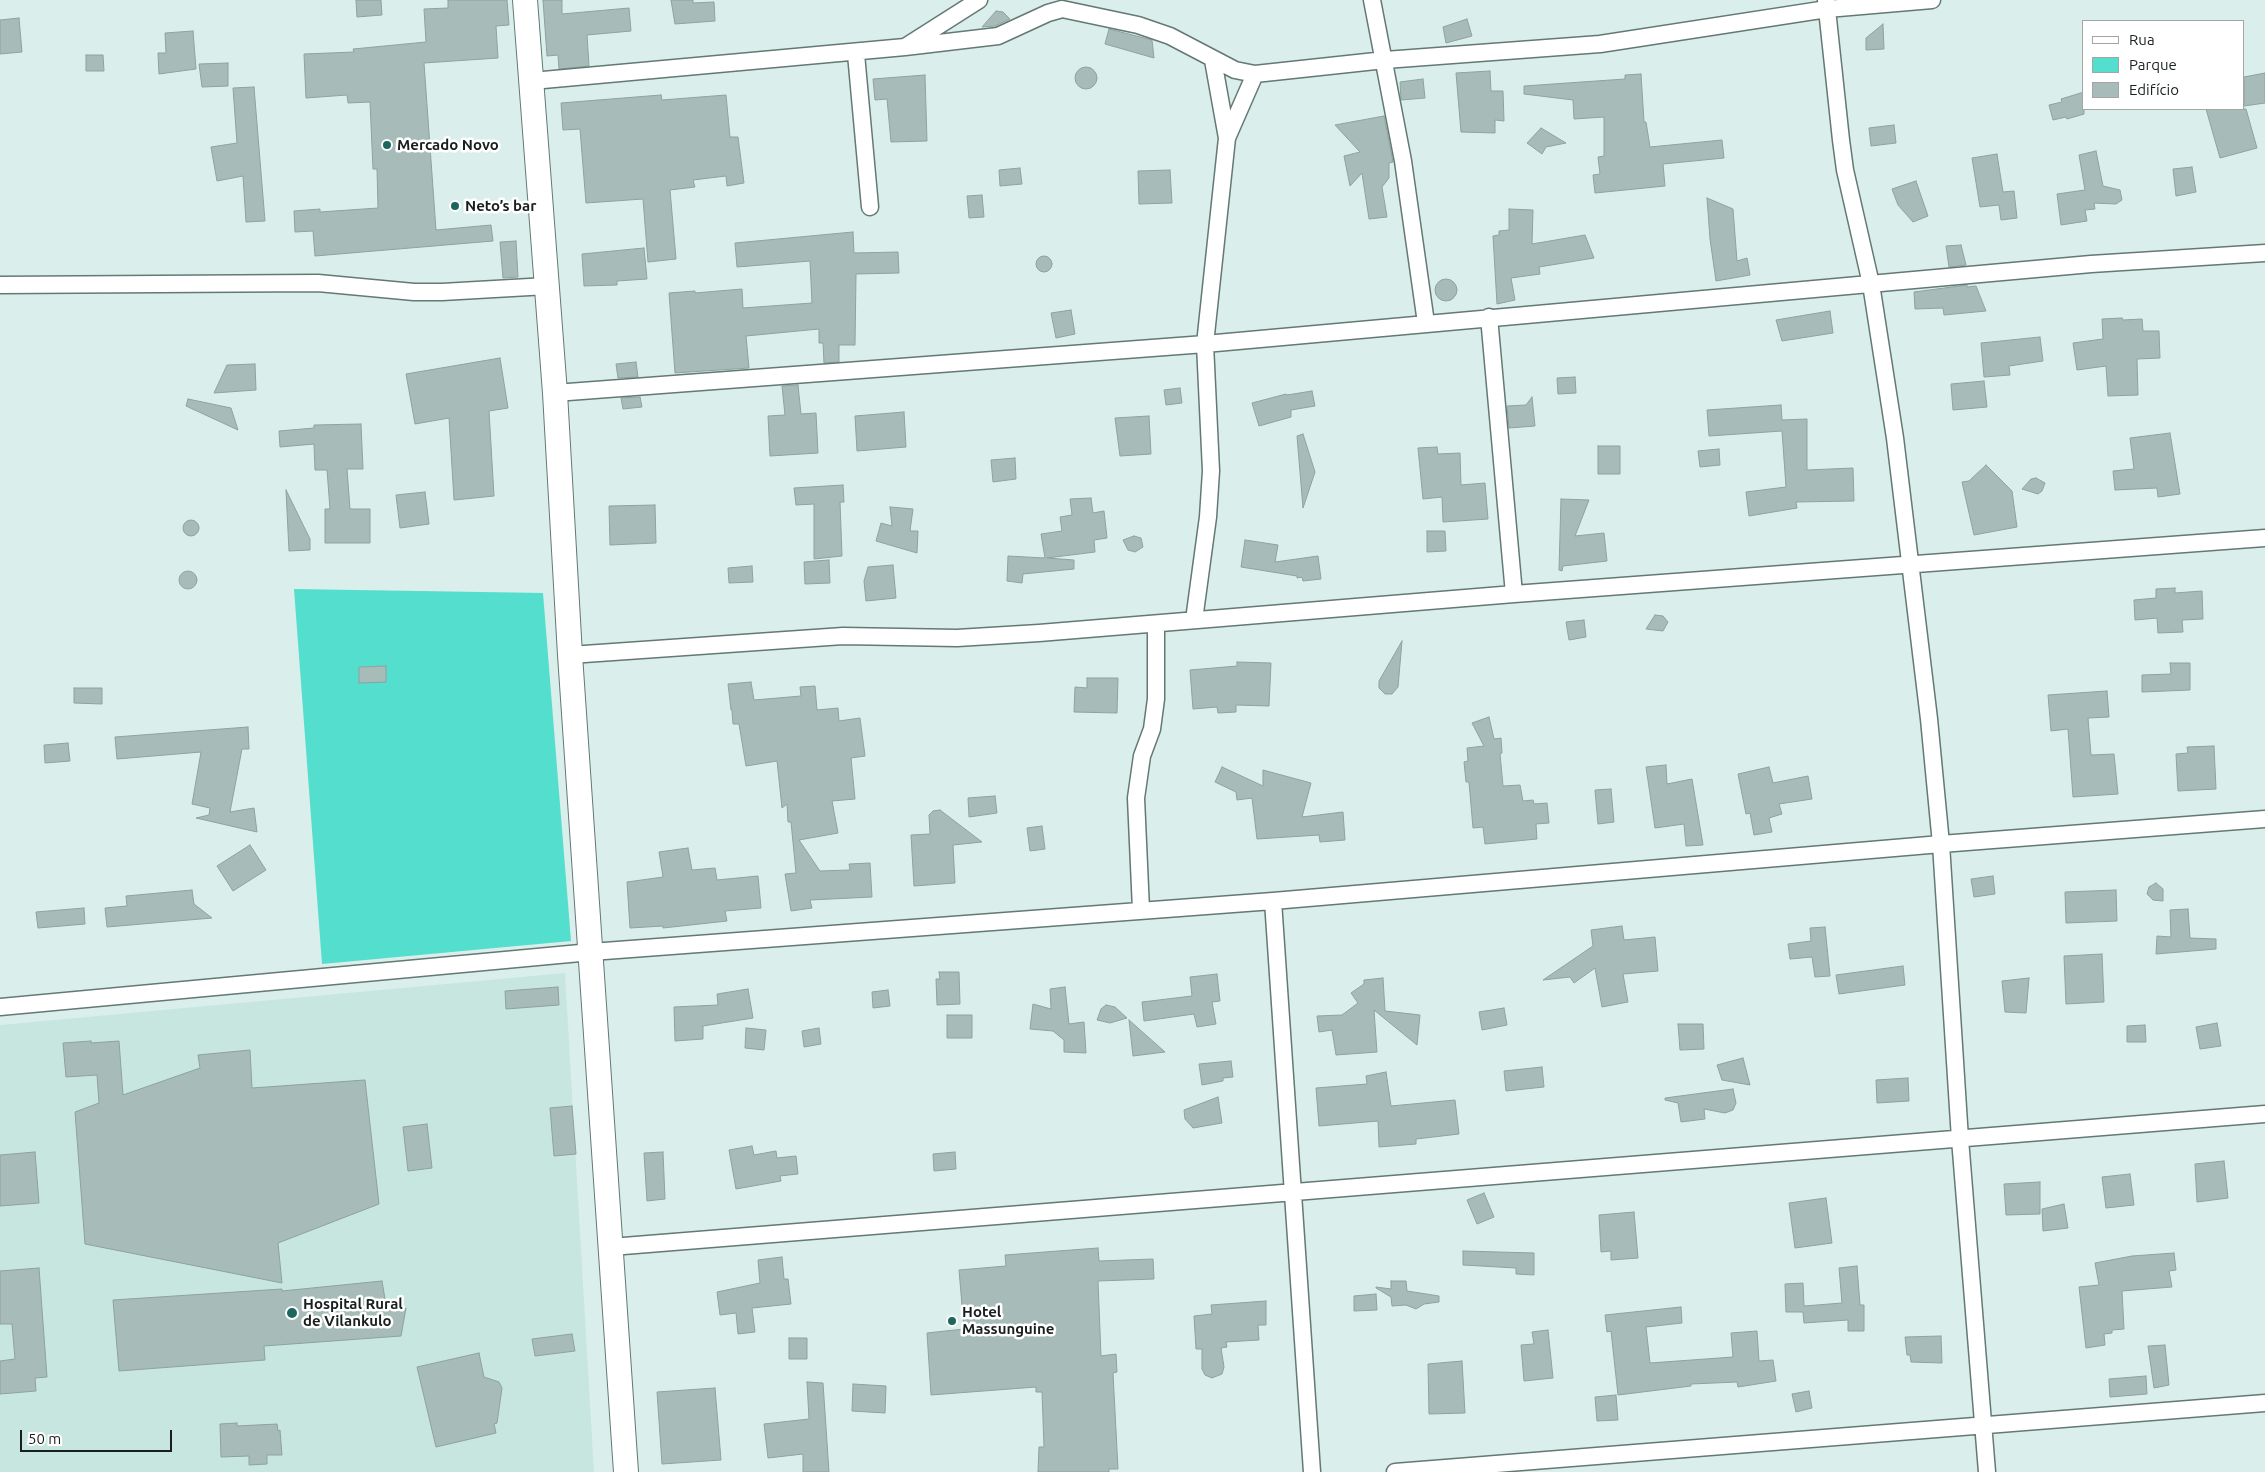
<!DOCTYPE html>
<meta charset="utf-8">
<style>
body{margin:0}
#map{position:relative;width:2265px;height:1472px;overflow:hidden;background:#daefeb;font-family:Ubuntu,sans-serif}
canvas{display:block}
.legend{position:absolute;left:2082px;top:20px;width:162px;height:90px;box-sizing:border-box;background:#fff;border:1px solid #a3a6a5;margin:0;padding:6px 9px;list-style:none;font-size:15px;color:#18201e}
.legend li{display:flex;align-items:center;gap:10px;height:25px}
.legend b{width:25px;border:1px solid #a3a6a5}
.scale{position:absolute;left:20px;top:1430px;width:152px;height:22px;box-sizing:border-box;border:2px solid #18201e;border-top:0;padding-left:6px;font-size:15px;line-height:18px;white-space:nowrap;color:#18201e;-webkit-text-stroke:4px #fff;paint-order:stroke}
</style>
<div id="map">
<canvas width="2265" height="1472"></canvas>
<ul class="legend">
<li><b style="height:6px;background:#fff"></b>Rua</li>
<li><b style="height:14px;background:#53decd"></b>Parque</li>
<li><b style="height:14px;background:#a7bcb9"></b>Edifício</li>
</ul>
<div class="scale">50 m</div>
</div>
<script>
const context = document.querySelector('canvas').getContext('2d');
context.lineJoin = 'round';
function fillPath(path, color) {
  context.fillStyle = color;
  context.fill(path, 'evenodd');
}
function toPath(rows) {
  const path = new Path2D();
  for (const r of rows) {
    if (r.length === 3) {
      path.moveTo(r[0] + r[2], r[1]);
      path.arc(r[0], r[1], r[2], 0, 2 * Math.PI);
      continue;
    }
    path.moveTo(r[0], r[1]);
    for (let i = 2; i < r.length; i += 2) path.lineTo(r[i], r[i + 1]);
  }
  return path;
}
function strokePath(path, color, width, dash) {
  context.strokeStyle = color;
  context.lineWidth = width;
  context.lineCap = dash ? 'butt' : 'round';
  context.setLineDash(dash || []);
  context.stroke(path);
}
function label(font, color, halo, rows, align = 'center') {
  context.font = font + ' Ubuntu,sans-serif';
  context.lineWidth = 5;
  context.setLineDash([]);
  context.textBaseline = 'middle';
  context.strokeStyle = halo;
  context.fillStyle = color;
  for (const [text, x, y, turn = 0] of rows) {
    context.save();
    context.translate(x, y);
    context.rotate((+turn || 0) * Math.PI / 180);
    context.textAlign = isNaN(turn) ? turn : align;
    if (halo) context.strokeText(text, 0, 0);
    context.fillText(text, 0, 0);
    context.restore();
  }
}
const built = toPath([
 [565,973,594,1472,0,1472,0,1025]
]);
const green = toPath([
 [294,589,543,593,571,941,322,964]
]);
const building = toPath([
 [356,0,381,0,382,15,357,17,356,0],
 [448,0,507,0,509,25,496,26,498,58,424,63,436,230,491,225,493,241,315,256,313,231,295,232,294,211,320,209,320,212,378,208,377,169,373,169,370,102,348,103,347,95,306,98,304,54,354,52,353,49,426,42,424,9,448,8,448,0],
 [543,0,562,0,562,14,629,8,631,31,587,35,589,66,559,69,558,55,547,56,543,0],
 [671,0,693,0,693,3,714,2,715,21,675,24,671,0],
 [996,11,1003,12,1010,19,995,26,982,27,996,11],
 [19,18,22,52,0,54,0,20,19,18],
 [1467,19,1472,36,1446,43,1443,27,1467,19],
 [1883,24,1884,49,1866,50,1866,38,1883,24],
 [1109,29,1152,40,1154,58,1105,44,1109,29],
 [193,31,196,69,159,74,158,53,166,53,165,33,193,31],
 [86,55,103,55,104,71,86,71,86,55],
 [228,63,228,86,202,87,199,64,228,63],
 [1086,78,11],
 [1490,71,1491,91,1503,91,1504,121,1495,120,1495,133,1461,132,1456,73,1490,71],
 [2265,73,2265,103,2244,106,2244,77,2265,73],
 [1641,74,1644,122,1646,122,1650,147,1722,140,1724,158,1663,164,1665,186,1595,193,1593,175,1600,174,1598,157,1604,156,1604,117,1574,119,1573,100,1524,94,1524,86,1625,79,1625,75,1641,74],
 [925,75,927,141,891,142,887,99,875,100,873,79,925,75],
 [1423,79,1425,98,1401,100,1400,82,1423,79],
 [254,87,265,221,246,222,243,176,217,181,211,147,237,143,233,88,254,87],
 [2084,92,2084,114,2067,119,2066,117,2053,120,2049,105,2062,102,2061,99,2084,92],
 [661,95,662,100,726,95,730,137,738,137,744,183,727,186,726,176,693,180,695,187,670,190,676,259,648,262,643,199,586,203,580,129,563,130,561,103,661,95],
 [2206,109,2246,109,2257,148,2220,158,2206,109],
 [1384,116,1393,162,1389,163,1389,178,1382,187,1387,217,1369,219,1362,173,1350,186,1344,156,1360,152,1335,125,1384,116],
 [1894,125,1896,143,1871,146,1869,128,1894,125],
 [1541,128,1566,143,1546,147,1542,154,1527,143,1541,128],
 [2096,151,2103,186,2120,190,2122,200,2116,204,2094,203,2095,209,2085,210,2087,221,2061,225,2057,194,2085,190,2079,155,2096,151],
 [1997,154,2003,192,2014,191,2017,218,2001,220,1999,205,1980,207,1972,158,1997,154],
 [2192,167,2196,192,2176,196,2173,169,2192,167],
 [1020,168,1022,184,1000,186,999,170,1020,168],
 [1170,170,1172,203,1139,204,1138,171,1170,170],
 [1916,181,1928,216,1913,222,1898,205,1892,189,1916,181],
 [982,195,984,217,969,218,967,196,982,195],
 [1707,198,1733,209,1737,261,1747,258,1750,275,1716,281,1710,239,1707,198],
 [1509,209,1533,210,1532,244,1585,235,1594,258,1539,267,1540,274,1511,278,1515,300,1497,304,1493,236,1499,235,1499,231,1509,230,1509,209],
 [853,232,854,253,898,252,899,273,856,274,855,345,839,345,839,362,824,363,823,343,819,343,819,329,746,336,749,368,675,373,669,293,695,291,695,293,742,289,743,308,812,303,810,261,737,267,735,243,853,232],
 [516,241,518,277,503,278,500,242,516,241],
 [1961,245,1966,265,1949,267,1946,246,1961,245],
 [644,248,647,279,617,281,617,285,584,286,582,254,644,248],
 [1044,264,8],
 [1446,290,11],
 [1967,285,1967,287,1976,286,1986,311,1944,315,1943,308,1915,309,1914,292,1967,285],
 [1071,310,1075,334,1056,338,1051,313,1071,310],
 [1830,311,1833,333,1782,341,1776,320,1830,311],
 [2122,318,2123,320,2142,319,2143,331,2159,331,2160,358,2137,359,2138,395,2108,396,2106,366,2077,370,2073,343,2103,339,2102,319,2122,318],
 [2040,337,2043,361,2009,366,2010,375,1984,377,1981,343,2040,337],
 [500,358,508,408,489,411,494,496,454,500,449,418,415,424,406,374,500,358],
 [636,362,638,377,618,378,616,364,636,362],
 [255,364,256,390,214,393,227,365,255,364],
 [1575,377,1576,393,1558,394,1557,378,1575,377],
 [1984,381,1987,407,1953,410,1951,384,1984,381],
 [798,385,801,414,816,413,818,453,770,456,768,416,785,415,782,386,798,385],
 [1180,388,1182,403,1166,405,1164,390,1180,388],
 [1312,391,1315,406,1291,410,1291,417,1259,426,1252,403,1286,394,1287,395,1312,391],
 [640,397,642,407,623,409,621,398,640,397],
 [1532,397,1535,426,1509,428,1507,406,1526,405,1532,397],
 [188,399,231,408,238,430,186,406,188,399],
 [1781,405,1782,420,1807,419,1807,470,1853,468,1854,501,1796,502,1797,508,1749,516,1746,492,1786,487,1782,431,1709,436,1707,410,1781,405],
 [904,412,906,447,857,451,855,416,904,412],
 [1149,416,1151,454,1120,456,1115,418,1149,416],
 [361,424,363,469,347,469,350,509,370,509,370,543,325,543,325,509,330,509,327,470,315,470,314,444,280,447,279,431,314,428,314,425,361,424],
 [2170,433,2180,494,2158,497,2157,488,2115,490,2113,471,2134,469,2130,438,2170,433],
 [1303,434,1315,472,1303,508,1297,436,1303,434],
 [1598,446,1620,446,1620,474,1598,474,1598,446],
 [1437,447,1438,454,1460,453,1461,485,1485,483,1488,519,1443,522,1442,497,1423,499,1418,448,1437,447],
 [1719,449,1720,465,1700,467,1698,451,1719,449],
 [1015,458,1016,479,993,482,991,460,1015,458],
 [1986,465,2012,491,2017,527,1974,535,1962,482,1969,481,1986,465],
 [2036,478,2045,483,2042,491,2038,494,2022,489,2031,479,2036,478],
 [843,485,844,502,840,502,842,556,814,559,814,504,796,505,794,488,843,485],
 [286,490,310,539,310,550,289,551,286,490],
 [425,492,429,524,400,528,396,495,425,492],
 [1091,498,1093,513,1104,511,1107,538,1094,540,1095,552,1047,558,1074,560,1074,569,1023,574,1022,583,1007,581,1008,556,1045,558,1041,534,1062,531,1060,517,1072,515,1070,499,1091,498],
 [1561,499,1589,500,1575,536,1604,533,1607,561,1563,566,1562,571,1559,570,1561,499],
 [655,505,656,543,610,545,609,506,655,505],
 [890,507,913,509,910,531,918,531,917,553,876,541,881,523,892,526,890,507],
 [191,528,8],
 [1427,531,1445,531,1446,551,1427,552,1427,531],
 [1134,536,1141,538,1143,547,1135,552,1128,550,1123,540,1134,536],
 [1245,540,1278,545,1275,562,1318,556,1321,579,1303,581,1302,577,1297,578,1297,576,1241,567,1245,540],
 [829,560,830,583,805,584,804,562,829,560],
 [893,565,896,598,866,601,864,581,868,567,893,565],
 [752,566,753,582,729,583,728,568,752,566],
 [188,580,9],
 [2175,588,2175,593,2202,591,2203,619,2182,620,2183,632,2158,633,2157,618,2135,620,2134,600,2156,598,2156,589,2175,588],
 [1655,615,1663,616,1668,622,1663,631,1646,629,1655,615],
 [1584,620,1586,637,1569,640,1566,622,1584,620],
 [1402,641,1398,687,1392,694,1385,694,1379,688,1379,681,1402,641],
 [1237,662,1271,663,1269,706,1236,705,1236,712,1218,713,1217,707,1193,709,1190,670,1237,666,1237,662],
 [2170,663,2190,663,2190,690,2142,692,2142,675,2171,674,2170,663],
 [386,666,386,682,359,683,359,667,386,666],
 [1087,678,1118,678,1117,713,1074,712,1075,687,1087,688,1087,678],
 [751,682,754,700,801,696,800,687,815,686,817,710,838,708,839,721,860,718,865,756,851,758,855,799,832,801,838,833,799,840,820,871,850,870,849,864,870,863,872,897,810,900,812,908,791,911,785,874,796,873,791,822,788,822,787,804,782,808,777,761,746,766,739,724,733,724,732,710,731,710,728,684,751,682],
 [74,688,102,688,102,704,74,703,74,688],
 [2107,691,2109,717,2088,718,2091,755,2114,754,2118,794,2073,797,2068,729,2051,731,2048,695,2107,691],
 [1489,717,1494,739,1501,738,1502,753,1500,754,1503,786,1520,785,1523,801,1533,800,1534,804,1547,803,1549,823,1536,824,1537,839,1485,844,1483,827,1473,828,1469,782,1466,782,1464,762,1468,761,1467,748,1484,746,1472,723,1489,717],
 [248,727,249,749,242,749,230,812,254,808,257,832,196,818,209,815,210,808,192,804,201,752,117,759,115,737,248,727],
 [68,743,70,761,45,763,44,745,68,743],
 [2214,746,2216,789,2178,791,2176,754,2188,753,2187,747,2214,746],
 [1666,765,1667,784,1692,779,1703,845,1686,846,1684,824,1655,828,1646,767,1666,765],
 [1222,767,1263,786,1263,770,1311,783,1302,817,1343,812,1345,840,1320,842,1319,835,1257,839,1252,798,1237,800,1236,792,1215,782,1222,767],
 [1769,767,1773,783,1808,776,1812,799,1779,804,1782,814,1769,818,1772,832,1754,835,1750,813,1746,814,1738,774,1769,767],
 [1611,789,1614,822,1598,824,1595,790,1611,789],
 [995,796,997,813,969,817,968,798,995,796],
 [940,810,982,842,953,845,955,883,914,886,911,835,930,834,929,815,933,811,940,810],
 [1042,826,1045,849,1030,851,1027,828,1042,826],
 [250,845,266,870,233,891,217,866,250,845],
 [688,848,692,870,715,868,717,880,758,876,761,908,725,911,727,921,663,928,663,926,630,928,627,882,663,877,659,852,688,848],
 [1993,876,1995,894,1974,897,1971,879,1993,876],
 [2156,883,2163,889,2163,901,2153,900,2147,894,2149,887,2156,883],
 [192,890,194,904,212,918,107,927,105,908,127,906,126,896,192,890],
 [2116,890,2117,921,2066,923,2065,892,2116,890],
 [84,908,85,924,38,928,36,912,84,908],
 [2188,909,2190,938,2216,939,2216,949,2156,954,2157,936,2171,937,2170,910,2188,909],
 [1622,926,1624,940,1655,937,1658,971,1623,974,1628,1002,1602,1007,1595,968,1574,983,1570,977,1543,980,1593,946,1591,930,1622,926],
 [1825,927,1830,976,1815,977,1812,957,1790,959,1788,944,1811,941,1810,928,1825,927],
 [2102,954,2104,1002,2066,1004,2064,956,2102,954],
 [1903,966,1905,985,1839,994,1836,975,1903,966],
 [939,972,959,972,960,1004,937,1005,936,979,940,979,939,972],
 [1217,974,1220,1001,1212,1002,1216,1024,1197,1027,1194,1014,1144,1021,1142,1002,1192,996,1190,977,1217,974],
 [1383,978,1385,1011,1420,1015,1417,1045,1374,1010,1377,1052,1336,1055,1332,1030,1319,1032,1317,1016,1342,1015,1358,1003,1351,993,1364,984,1364,980,1383,978],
 [2029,978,2026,1013,2005,1012,2002,981,2029,978],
 [558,987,559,1005,506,1009,505,991,558,987],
 [1065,987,1069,1024,1084,1022,1086,1053,1064,1052,1064,1040,1053,1031,1030,1029,1033,1004,1051,1009,1050,989,1065,987],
 [748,989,753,1018,703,1026,703,1039,675,1041,674,1007,718,1005,717,994,748,989],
 [888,990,890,1006,873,1008,872,992,888,990],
 [1106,1005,1115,1007,1127,1018,1110,1023,1097,1020,1101,1009,1106,1005],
 [1504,1008,1507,1025,1482,1030,1479,1012,1504,1008],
 [947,1015,972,1015,972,1038,947,1038,947,1015],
 [1129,1020,1165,1052,1133,1056,1129,1020],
 [2217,1023,2221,1046,2200,1049,2196,1027,2217,1023],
 [1678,1024,1703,1024,1704,1049,1680,1050,1678,1024],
 [2145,1025,2146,1042,2127,1042,2127,1026,2145,1025],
 [746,1028,766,1030,764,1050,745,1048,746,1028],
 [819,1028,821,1044,804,1047,802,1031,819,1028],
 [91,1041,91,1043,119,1041,123,1095,200,1068,198,1055,250,1050,252,1088,365,1080,379,1204,278,1243,282,1283,85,1244,75,1112,99,1103,97,1075,66,1077,63,1043,91,1041],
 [1743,1058,1750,1085,1722,1080,1717,1065,1743,1058],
 [1231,1061,1233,1077,1223,1078,1223,1081,1202,1085,1199,1064,1231,1061],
 [1542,1067,1544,1087,1506,1091,1504,1071,1542,1067],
 [1386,1072,1391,1106,1455,1100,1459,1134,1416,1139,1416,1144,1379,1147,1378,1121,1319,1126,1316,1088,1367,1084,1366,1076,1386,1072],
 [1908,1078,1909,1101,1877,1103,1876,1080,1908,1078],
 [1733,1089,1736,1103,1733,1110,1725,1113,1704,1109,1705,1119,1681,1122,1678,1103,1665,1100,1665,1098,1733,1089],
 [1218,1097,1222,1123,1193,1128,1185,1119,1184,1110,1218,1097],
 [572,1106,576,1154,554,1156,550,1108,572,1106],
 [427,1124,432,1168,408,1171,403,1127,427,1124],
 [752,1146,754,1155,776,1151,777,1158,796,1156,798,1174,780,1176,781,1181,736,1189,729,1150,752,1146],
 [35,1152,39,1203,0,1206,0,1155,35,1152],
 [663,1152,665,1199,647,1201,644,1153,663,1152],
 [955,1152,956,1169,934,1171,933,1154,955,1152],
 [2224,1161,2228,1198,2197,1202,2195,1164,2224,1161],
 [2130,1174,2134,1205,2106,1208,2102,1177,2130,1174],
 [2040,1182,2040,1214,2006,1215,2004,1184,2040,1182],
 [1484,1193,1494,1217,1477,1224,1467,1200,1484,1193],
 [1826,1198,1832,1243,1795,1248,1789,1203,1826,1198],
 [2064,1204,2068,1228,2043,1231,2042,1209,2064,1204],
 [1634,1212,1638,1258,1611,1260,1611,1251,1601,1252,1599,1215,1634,1212],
 [1098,1248,1099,1261,1153,1259,1154,1279,1098,1281,1101,1356,1116,1354,1117,1372,1113,1373,1118,1469,1109,1469,1109,1472,1038,1472,1039,1447,1044,1447,1042,1392,1036,1392,1036,1387,931,1395,927,1333,964,1329,959,1270,1006,1266,1005,1255,1098,1248],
 [1463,1251,1534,1253,1534,1275,1516,1274,1516,1268,1463,1265,1463,1251],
 [2174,1253,2176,1270,2169,1271,2172,1287,2122,1291,2124,1329,2112,1330,2112,1333,2104,1334,2105,1345,2086,1348,2079,1287,2099,1285,2095,1263,2132,1256,2174,1253],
 [782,1257,784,1279,788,1279,791,1304,752,1308,755,1332,738,1334,736,1313,720,1315,717,1292,760,1283,758,1260,782,1257],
 [1857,1266,1860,1305,1864,1305,1864,1331,1848,1331,1848,1320,1804,1323,1803,1312,1786,1312,1785,1284,1803,1283,1804,1306,1842,1303,1839,1268,1857,1266],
 [39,1268,47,1377,35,1378,36,1391,0,1394,0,1361,15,1359,12,1324,0,1324,0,1271,39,1268],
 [382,1281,387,1311,406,1308,401,1336,264,1346,265,1360,119,1371,113,1300,282,1289,282,1291,382,1281],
 [1391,1281,1406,1281,1407,1291,1439,1296,1439,1302,1424,1304,1416,1309,1406,1305,1392,1306,1391,1297,1376,1288,1376,1287,1391,1289,1391,1281],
 [1376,1294,1377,1310,1354,1311,1354,1296,1376,1294],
 [1266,1301,1266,1325,1258,1325,1259,1340,1226,1342,1227,1347,1221,1348,1224,1367,1222,1374,1212,1378,1205,1375,1202,1369,1202,1349,1196,1349,1194,1316,1212,1314,1211,1305,1266,1301],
 [1681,1307,1682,1323,1646,1327,1650,1363,1733,1357,1731,1333,1757,1331,1759,1361,1773,1360,1776,1381,1738,1387,1737,1382,1691,1384,1691,1386,1618,1395,1611,1331,1607,1332,1605,1315,1681,1307],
 [1548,1330,1553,1378,1524,1381,1521,1345,1534,1344,1532,1332,1548,1330],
 [572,1334,575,1351,535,1356,532,1339,572,1334],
 [1941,1336,1942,1363,1911,1362,1910,1355,1907,1355,1905,1337,1941,1336],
 [789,1338,807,1338,807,1359,789,1359,789,1338],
 [2165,1345,2169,1385,2154,1388,2148,1346,2165,1345],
 [479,1353,484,1377,499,1382,502,1388,497,1423,494,1424,496,1433,436,1447,417,1367,479,1353],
 [1462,1361,1465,1413,1429,1414,1428,1364,1462,1361],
 [2146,1376,2147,1394,2110,1397,2109,1379,2146,1376],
 [807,1382,823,1383,829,1472,803,1472,803,1454,768,1458,764,1424,809,1419,807,1382],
 [853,1384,886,1386,885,1413,852,1411,853,1384],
 [715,1388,721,1460,662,1464,657,1392,715,1388],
 [1809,1391,1812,1408,1796,1412,1792,1394,1809,1391],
 [1616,1395,1618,1420,1597,1421,1595,1397,1616,1395],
 [237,1423,237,1426,277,1424,278,1431,280,1430,282,1455,267,1455,267,1464,249,1465,249,1456,221,1457,220,1424,237,1423]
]);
const street = toPath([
 [1372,0,1403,161,1426,323],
 [1826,0,1841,140,1845,170,1871,284,1895,438,1929,719,1941,844,1960,1139,1987,1472],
 [905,47,998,36,1048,13,1062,9,1138,25,1170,36,1235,70,1255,74,1385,60,1600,44,1827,9,1932,0],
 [856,54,870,207],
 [532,81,905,47,979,0],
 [1227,138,1255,74],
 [0,285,318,283,414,292,442,292,547,286],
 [1489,317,1514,594],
 [555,393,1205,344,2091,264,2265,253],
 [1194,620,1208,517,1211,471,1205,344,1227,138,1213,60],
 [570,655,843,636,957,638,1039,633,1514,594,2265,538],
 [1273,901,1312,1472],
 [1141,910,1136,798,1142,756,1152,729,1156,699,1156,624],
 [0,1007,591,952,1273,901,1941,844,2265,819],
 [611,1247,2265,1114],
 [1395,1472,2265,1403]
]);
const secondary = toPath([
 [525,0,555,393,570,655,626,1472]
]);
const markers = [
 [387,145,5,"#1c665d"],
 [455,206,5,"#1c665d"],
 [292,1313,6,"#1c665d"],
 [952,1321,5,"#1c665d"]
];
const poiNames = [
 ["Mercado Novo",397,145],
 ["Neto’s bar",465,206],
 ["Hospital Rural",303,1304],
 ["de Vilankulo",303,1321],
 ["Hotel",962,1312],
 ["Massunguine",962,1329]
];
fillPath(built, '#c7e6e0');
fillPath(green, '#53decd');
fillPath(building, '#a7bcb9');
strokePath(building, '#8ea29f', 1);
strokePath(street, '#647874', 19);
strokePath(secondary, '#647874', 26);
strokePath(street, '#fff', 16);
strokePath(secondary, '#fff', 24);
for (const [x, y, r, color] of markers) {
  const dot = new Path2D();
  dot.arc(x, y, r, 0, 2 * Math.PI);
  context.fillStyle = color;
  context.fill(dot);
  strokePath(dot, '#fff', 2);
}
label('bold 15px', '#18201e', '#fff', poiNames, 'left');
</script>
